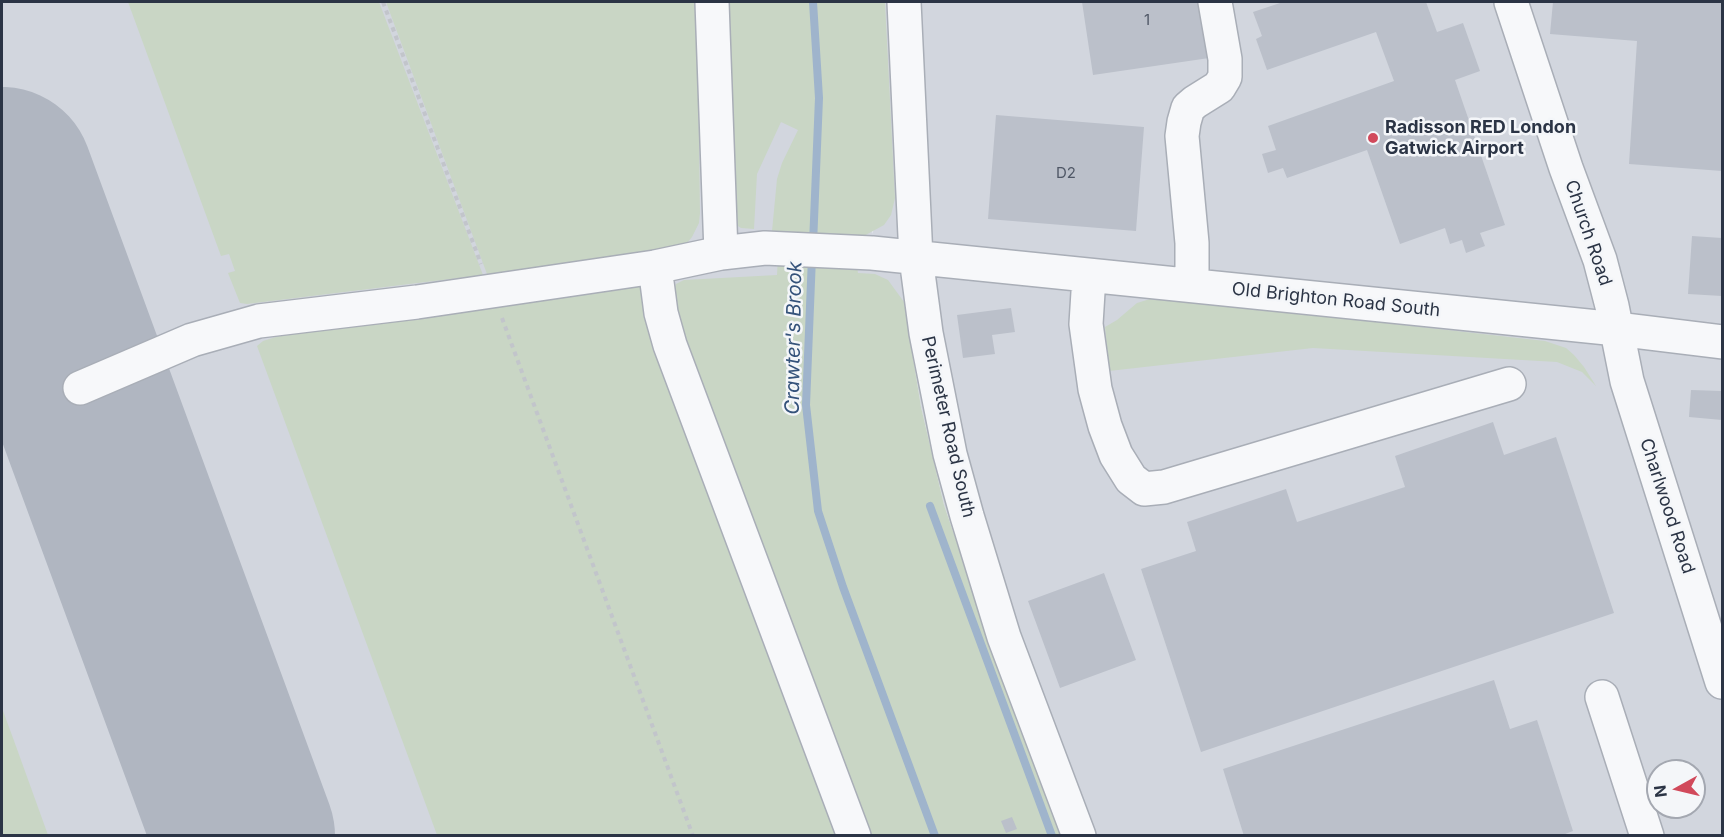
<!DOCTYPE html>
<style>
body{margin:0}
#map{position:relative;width:1724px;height:837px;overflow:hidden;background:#e4e7ec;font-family:Inter,sans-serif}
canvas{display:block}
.frame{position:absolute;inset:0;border:3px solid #2b3445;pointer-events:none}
.north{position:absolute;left:1646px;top:759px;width:60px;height:60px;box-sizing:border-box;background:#f4f6f9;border:2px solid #a4a8b1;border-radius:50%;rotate:262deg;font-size:16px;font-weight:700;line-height:24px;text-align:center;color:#2b3445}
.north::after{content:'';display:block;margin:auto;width:21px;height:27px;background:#d1495b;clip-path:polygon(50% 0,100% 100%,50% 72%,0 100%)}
</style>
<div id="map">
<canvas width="1724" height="837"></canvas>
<div class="frame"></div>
<div class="north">N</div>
</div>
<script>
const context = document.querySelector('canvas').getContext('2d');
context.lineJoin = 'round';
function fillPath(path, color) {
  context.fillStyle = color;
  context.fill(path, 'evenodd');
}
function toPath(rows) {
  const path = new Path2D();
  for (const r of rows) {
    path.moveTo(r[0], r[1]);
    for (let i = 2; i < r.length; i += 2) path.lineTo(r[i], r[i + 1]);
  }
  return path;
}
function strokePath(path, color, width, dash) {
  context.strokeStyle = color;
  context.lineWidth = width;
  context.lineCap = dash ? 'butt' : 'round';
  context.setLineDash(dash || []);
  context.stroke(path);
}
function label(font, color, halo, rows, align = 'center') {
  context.font = font + ' Inter,sans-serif';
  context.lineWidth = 5;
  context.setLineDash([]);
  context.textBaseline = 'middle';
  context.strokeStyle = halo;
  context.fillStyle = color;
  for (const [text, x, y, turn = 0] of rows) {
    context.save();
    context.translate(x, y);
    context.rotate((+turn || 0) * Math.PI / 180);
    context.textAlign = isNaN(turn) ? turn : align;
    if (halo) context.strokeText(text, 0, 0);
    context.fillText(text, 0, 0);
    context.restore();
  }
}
const built = toPath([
 [2,2,861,2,872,234,875,227,877,2,1722,2,1722,835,1059,835,944,505,921,407,905,307,874,278,1032,835,2,836],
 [1658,771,1694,771,1694,807,1658,807]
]);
const green = toPath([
 [128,2,379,2,483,275,247,304,240,303,228,273,235,271,229,254,221,256],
 [386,2,697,2,700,213,699,223,692,237,686,244,667,252,487,274],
 [725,2,885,2,895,198,891,215,884,225,862,237,776,235,775,232,772,231,777,179,782,163,798,130,781,122,757,174,754,229,741,228,735,224],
 [778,255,856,260,858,273,875,274,888,280,904,302,921,407,944,505,997,660,1063,835,863,835,680,359,673,292,676,284,684,280,777,275],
 [643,282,845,835,437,835,257,346,263,341,301,329],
 [1150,299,1252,308,1545,341,1566,348,1574,355,1584,367,1596,386,1582,372,1557,362,1313,348,1109,371,1105,327,1117,320,1137,303],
 [2,708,17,749,48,835,2,835]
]);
const stream = toPath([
 [813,2,819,98,813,244],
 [812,257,806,405,818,511,843,587,935,836],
 [930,506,1052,836]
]);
const taxiway = toPath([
 [2,198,33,261]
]);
const runway = toPath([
 [2,178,244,836]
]);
const building = toPath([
 [1082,2,1207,2,1216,57,1093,75],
 [1283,2,1426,2,1437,32,1463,23,1480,71,1455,80,1505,225,1480,233,1485,246,1466,253,1462,240,1450,244,1445,228,1400,244,1367,150,1287,178,1283,168,1268,173,1262,154,1276,150,1268,126,1394,81,1376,32,1267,70,1256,39,1262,36,1253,12],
 [1553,2,1722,2,1722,171,1629,164,1637,41,1550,34],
 [996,115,1144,127,1136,231,988,219],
 [1692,236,1722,238,1722,296,1688,294],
 [1011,308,1015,332,992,335,995,354,963,358,957,315],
 [1691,390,1722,391,1722,420,1689,417],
 [1493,422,1504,455,1556,437,1614,613,1201,752,1141,569,1196,551,1187,522,1286,489,1297,522,1405,487,1395,456],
 [1104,573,1136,660,1060,688,1028,601],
 [1494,680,1510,729,1537,720,1573,831,1560,836,1244,836,1223,769],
 [1012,817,1017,829,1006,833,1001,821]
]);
const path = toPath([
 [383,2,481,264],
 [502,318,693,836]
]);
const minor = toPath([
 [712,2,721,253],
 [904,2,916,258,926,333,950,454,967,516,1004,637,1079,836],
 [1511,2,1566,168,1600,260,1612,306,1627,381,1722,682],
 [655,267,661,313,670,345,854,836],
 [1089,276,1086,324,1095,389,1105,426,1116,455,1131,479,1144,489,1164,487,1509,384],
 [1192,285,1192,243,1182,136,1184,122,1188,108,1195,102,1219,87,1225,77,1225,59,1215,2],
 [80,388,192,340,259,321,417,302,655,267,721,253,765,248,872,253,1617,329,1722,342],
 [1602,697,1647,836]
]);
const markers = [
 [1373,138,6,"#d1495b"]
];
const numberNames = [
 ["1",1147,20],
 ["D2",1066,173]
];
const poiNames = [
 ["Radisson RED London",1385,128],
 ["Gatwick Airport",1385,149]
];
const streetNames = [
 ["Church Road",1588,233,71],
 ["Old Brighton Road South",1336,300,6],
 ["Perimeter Road South",948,427,77],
 ["Charlwood Road",1667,506,72]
];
const waterNames = [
 ["Crawter's Brook",794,338,-89]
];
fillPath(built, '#d2d6de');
fillPath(green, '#c9d6c5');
strokePath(stream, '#9fb4cc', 8);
strokePath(taxiway, '#b0b6c1', 72);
strokePath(runway, '#b0b6c1', 182);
fillPath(building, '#bbc0ca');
strokePath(minor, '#a9aeb7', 36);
strokePath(path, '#c2c5cb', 4, [4.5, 4.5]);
strokePath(minor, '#f7f8fa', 33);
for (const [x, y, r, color] of markers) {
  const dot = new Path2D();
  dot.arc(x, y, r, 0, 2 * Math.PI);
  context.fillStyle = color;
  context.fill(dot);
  strokePath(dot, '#f4f6f9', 2);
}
label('15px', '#4f5766', null, numberNames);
label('bold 18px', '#2b3445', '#f4f6f9', poiNames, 'left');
label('18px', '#2b3445', '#f4f6f9', streetNames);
label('italic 20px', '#34527a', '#f4f6f9', waterNames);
</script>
